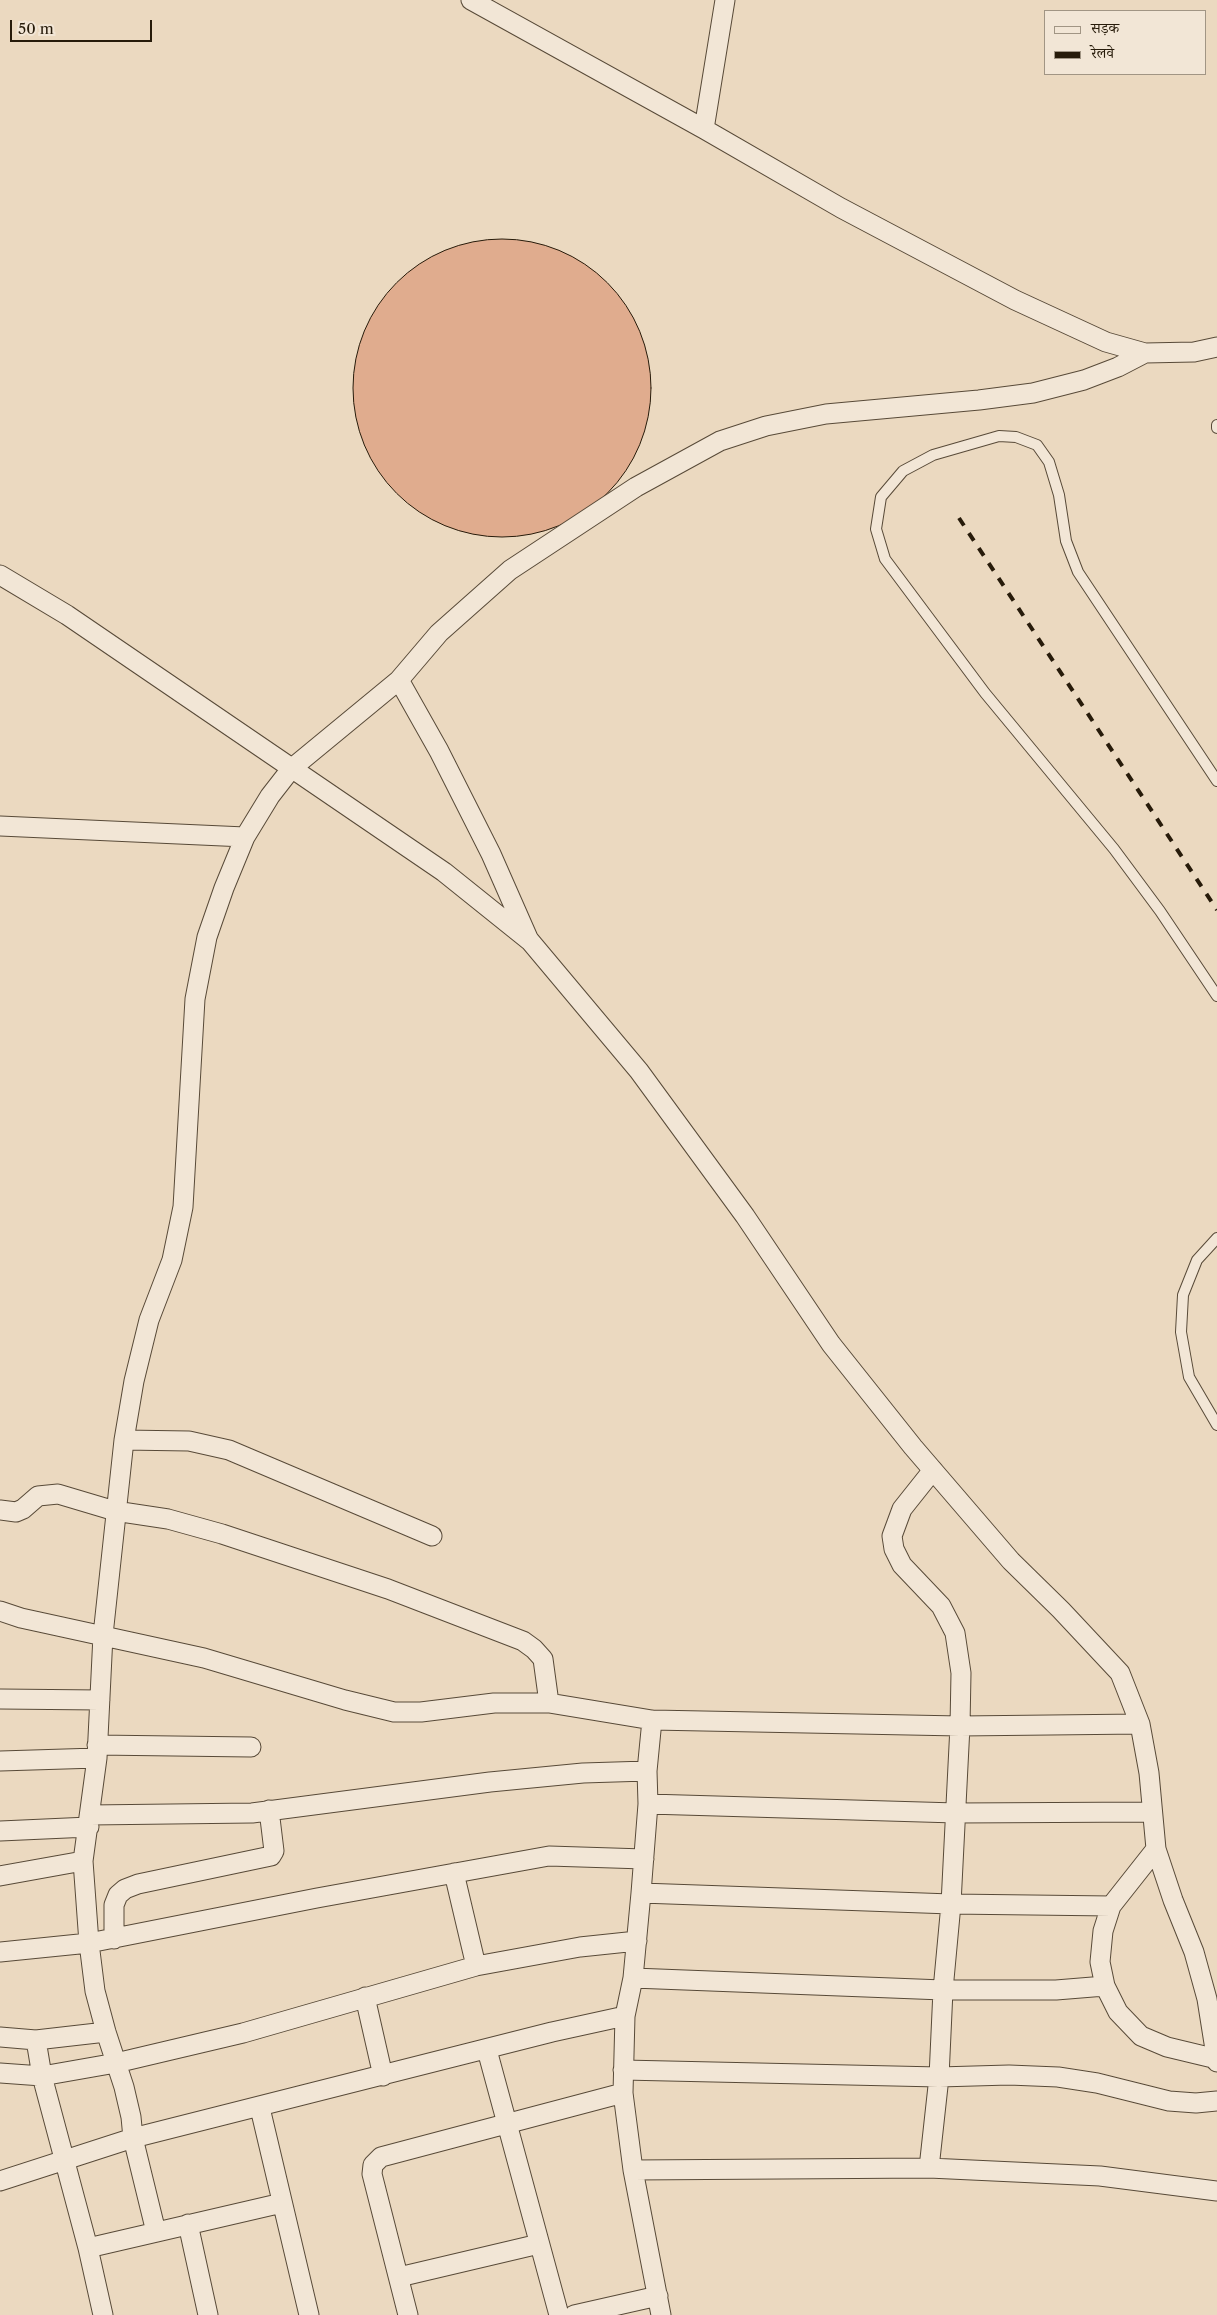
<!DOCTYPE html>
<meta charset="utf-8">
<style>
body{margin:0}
#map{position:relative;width:1217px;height:2315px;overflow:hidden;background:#ebd9c0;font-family:"Libre Caslon Text","Noto Serif Devanagari",serif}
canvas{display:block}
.legend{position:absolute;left:1044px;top:10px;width:162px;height:65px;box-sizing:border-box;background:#f2e6d6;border:1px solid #a19584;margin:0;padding:6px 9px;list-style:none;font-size:15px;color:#271b0a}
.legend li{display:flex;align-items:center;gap:10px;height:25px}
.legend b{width:25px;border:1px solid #a19584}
.scale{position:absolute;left:10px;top:20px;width:142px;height:22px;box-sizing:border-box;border:2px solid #271b0a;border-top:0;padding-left:6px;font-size:15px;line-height:18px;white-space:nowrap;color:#271b0a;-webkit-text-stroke:4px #f2e6d6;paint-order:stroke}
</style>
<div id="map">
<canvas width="1217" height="2315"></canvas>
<ul class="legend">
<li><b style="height:6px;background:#f2e6d6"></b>सड़क</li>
<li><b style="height:6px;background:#271b0a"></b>रेलवे</li>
</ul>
<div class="scale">50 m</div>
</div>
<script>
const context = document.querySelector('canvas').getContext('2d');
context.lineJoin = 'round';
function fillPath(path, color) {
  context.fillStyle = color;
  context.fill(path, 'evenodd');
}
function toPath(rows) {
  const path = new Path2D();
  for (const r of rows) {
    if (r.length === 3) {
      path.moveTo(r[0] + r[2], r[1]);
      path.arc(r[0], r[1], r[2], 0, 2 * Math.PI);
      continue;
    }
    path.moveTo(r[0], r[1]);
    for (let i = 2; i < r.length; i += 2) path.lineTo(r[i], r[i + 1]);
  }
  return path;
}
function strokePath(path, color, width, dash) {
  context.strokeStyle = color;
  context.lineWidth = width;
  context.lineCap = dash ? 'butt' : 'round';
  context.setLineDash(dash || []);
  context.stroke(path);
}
const building = toPath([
 [502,388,149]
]);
const lane = toPath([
 [1217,425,1217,428],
 [1217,781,1078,572,1066,541,1059,495,1049,462,1037,445,1016,437,999,436,933,455,903,471,881,497,876,529,885,559,985,693,1114,849,1160,911,1217,996],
 [1217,1238,1197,1260,1183,1295,1181,1332,1189,1377,1217,1425]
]);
const street = toPath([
 [471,0,704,129,841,208,1015,300,1106,342,1145,353,1194,352,1217,347],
 [704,129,725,0],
 [0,575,67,615,444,872,530,941,639,1071,745,1216,831,1344,913,1447,1011,1561,1061,1610,1120,1673,1140,1724,1149,1773,1156,1849,1173,1900,1194,1952,1207,1999,1217,2062],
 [399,680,439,751,491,854,528,938],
 [0,826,245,837],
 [124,1440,189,1441,229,1450,432,1536],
 [0,1510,16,1512,23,1509,38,1496,58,1494,115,1511,168,1519,222,1534,388,1589,523,1641,534,1649,543,1659,549,1703],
 [0,1611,21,1618,204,1658,345,1700,394,1712,421,1712,494,1703,549,1703,652,1720,960,1726,1140,1724],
 [0,1699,100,1700],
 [652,1720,647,1771,648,1804,641,1893,633,1978,625,2016,623,2093,633,2170,661,2315],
 [97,1745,251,1747],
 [0,1761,97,1758],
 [648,1804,956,1813,1152,1812],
 [90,1815,252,1813,490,1782,583,1773,647,1771],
 [0,1831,89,1827],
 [1156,1849,1111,1906,1103,1931,1100,1962,1105,1986,1118,2012,1141,2036,1167,2047,1217,2059],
 [454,1873,476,1966],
 [0,1876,83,1861],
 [641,1893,951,1904,1111,1906],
 [114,1939,114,1905,118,1895,125,1889,138,1884,271,1856,274,1851,269,1810],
 [0,1952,89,1943,317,1898,549,1856,644,1859],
 [633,1978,943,1990,1056,1990,1105,1986],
 [365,1997,383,2076],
 [0,2037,36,2040,106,2032],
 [36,2040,42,2076,88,2248,103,2315],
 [487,2050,559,2315],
 [623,2070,939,2077,1009,2075,1058,2077,1097,2083,1169,2101,1196,2103,1217,2101],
 [0,2073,42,2076,116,2063,243,2033,476,1966,580,1947,637,1941],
 [260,2108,309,2315],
 [929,2168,939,2077,943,1990,951,1904,960,1726,961,1673,955,1633,941,1606,902,1565,894,1549,892,1536,902,1509,933,1470],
 [633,2170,929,2168,1100,2176,1217,2191],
 [0,2181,133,2138,552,2032,625,2016],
 [188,2224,208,2315],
 [156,2232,133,2138,131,2117,124,2087,106,2032,95,1991,89,1943,83,1861,97,1758,103,1635,124,1440,134,1381,149,1320,172,1260,183,1207,195,999,207,937,224,888,245,837,270,796,291,769,399,680,439,633,510,570,636,487,720,441,766,426,826,414,979,400,1033,393,1084,380,1118,367,1145,353],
 [88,2248,282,2203],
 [399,2277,539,2244],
 [408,2315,372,2174,373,2165,381,2157,623,2093],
 [574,2315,658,2296]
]);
const rail = toPath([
 [959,518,1217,910]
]);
fillPath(building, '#e0ac8e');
strokePath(building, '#271b0a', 1);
strokePath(lane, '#584a38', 12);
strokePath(street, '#584a38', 21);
strokePath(lane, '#f2e6d6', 10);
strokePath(street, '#f2e6d6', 19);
strokePath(rail, '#271b0a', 4, [9, 9]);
</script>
